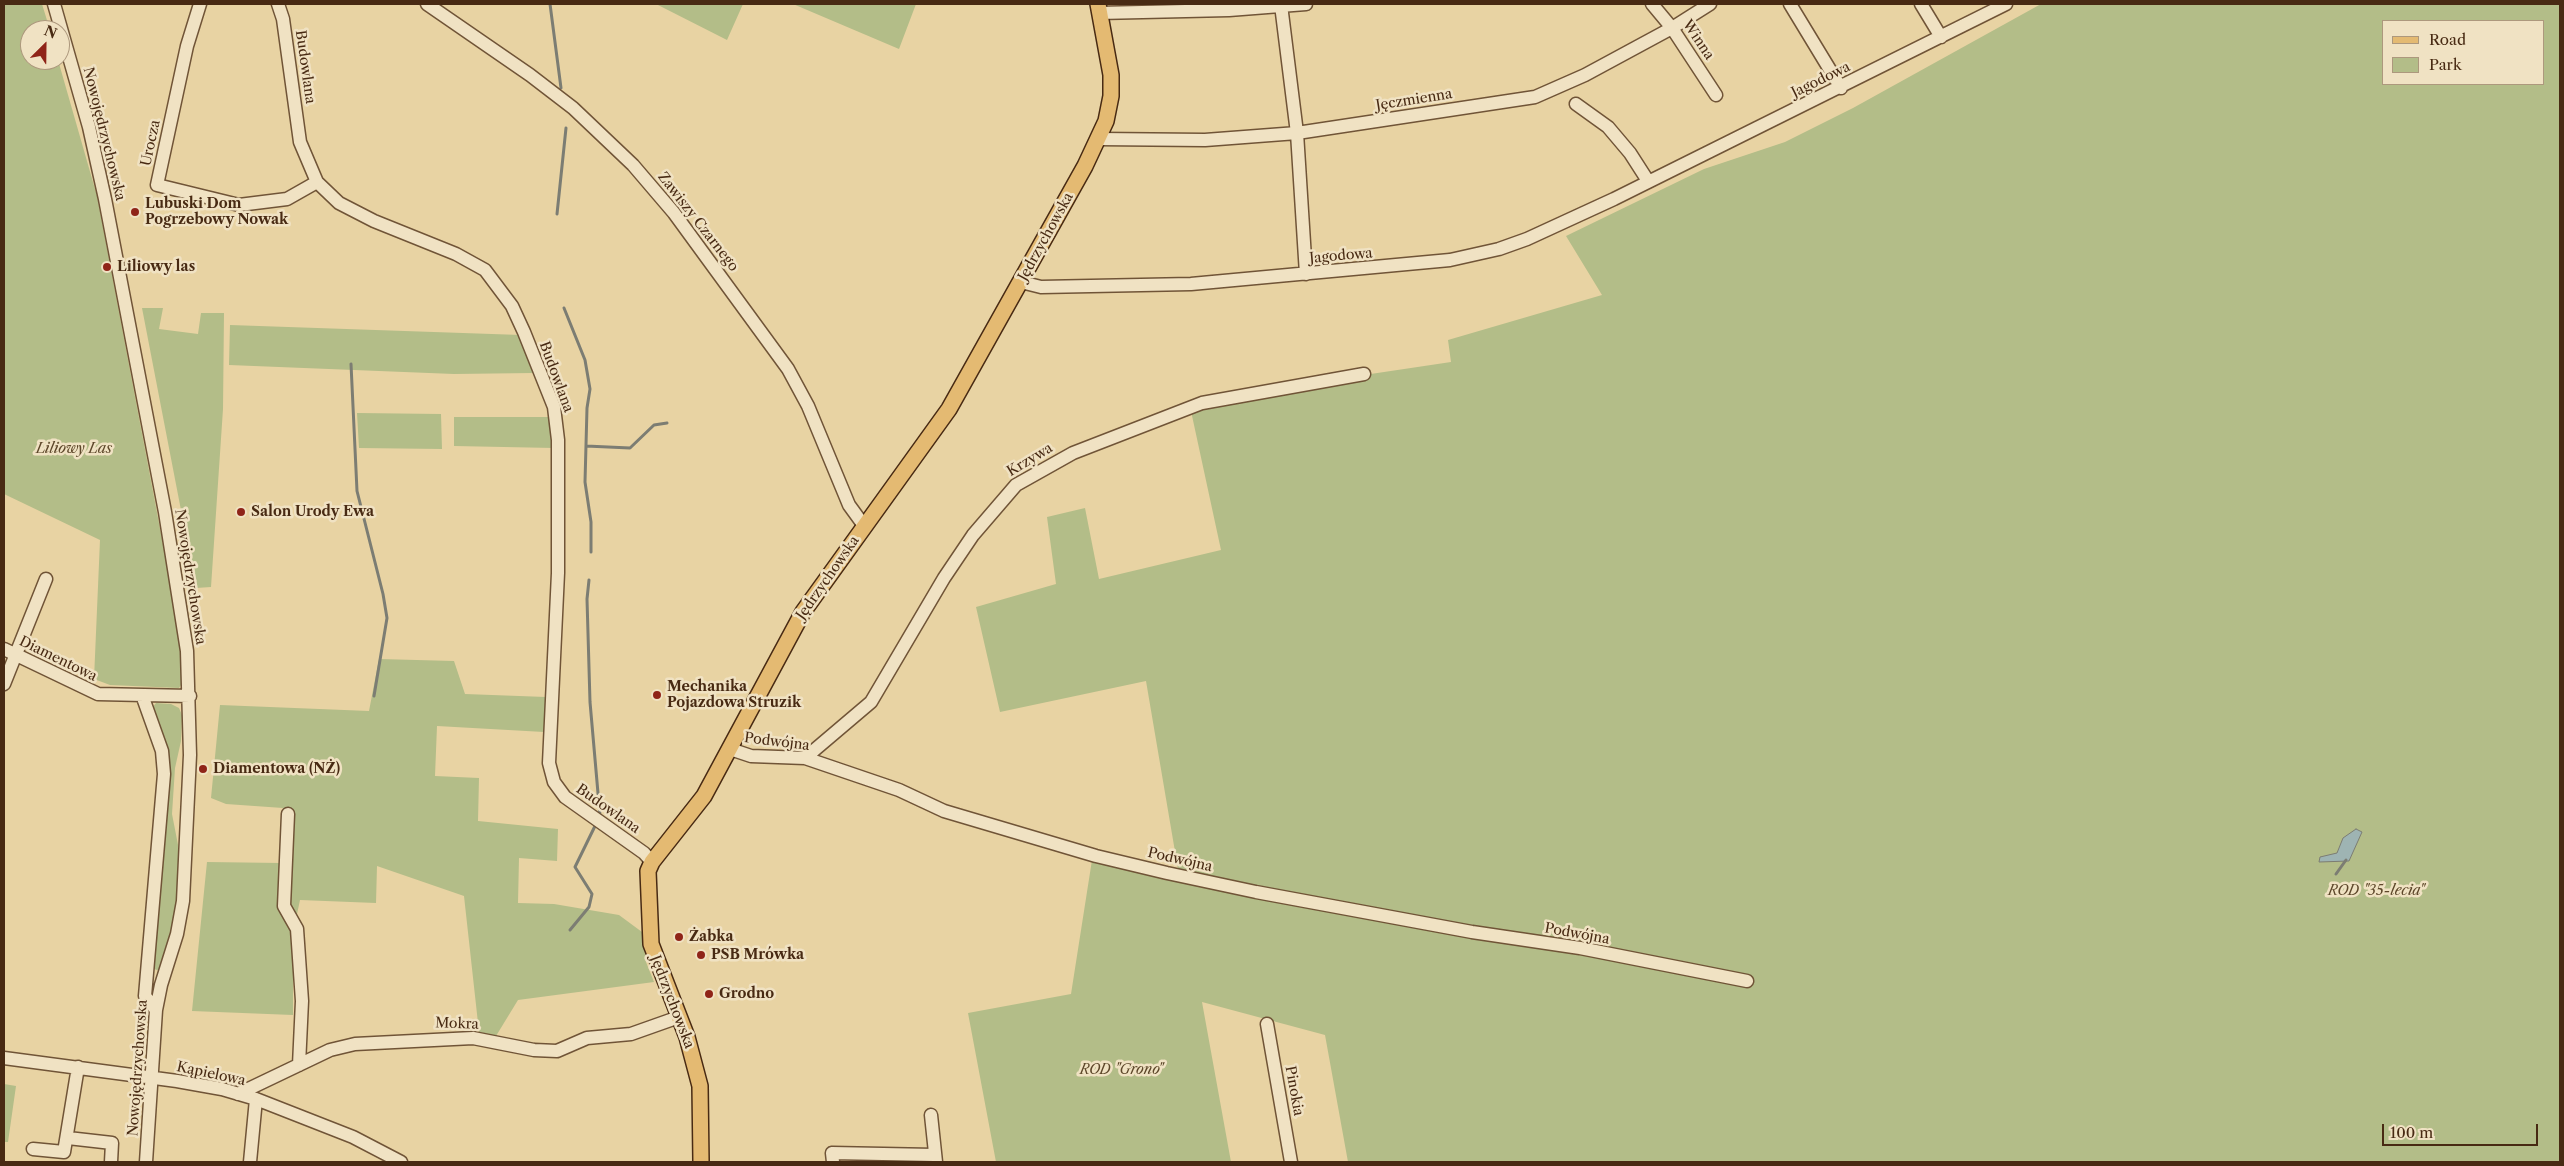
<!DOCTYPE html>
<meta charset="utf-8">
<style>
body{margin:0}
#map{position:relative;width:2564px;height:1166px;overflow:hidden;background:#e8d3a3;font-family:"Libre Caslon Text",serif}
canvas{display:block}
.frame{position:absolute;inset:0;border:5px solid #482a13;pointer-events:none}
.legend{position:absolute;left:2382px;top:20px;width:162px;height:65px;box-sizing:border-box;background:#f0e2c3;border:1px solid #ad987d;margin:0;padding:6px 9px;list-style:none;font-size:15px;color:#482a13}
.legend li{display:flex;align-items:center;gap:10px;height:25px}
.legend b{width:25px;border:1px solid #ad987d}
.north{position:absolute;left:20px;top:20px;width:50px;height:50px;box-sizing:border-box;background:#f0e2c3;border:1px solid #ad987d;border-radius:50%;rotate:23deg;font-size:14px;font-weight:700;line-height:20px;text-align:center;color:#482a13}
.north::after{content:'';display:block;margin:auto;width:18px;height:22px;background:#8f2418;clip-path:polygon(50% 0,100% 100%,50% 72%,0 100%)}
.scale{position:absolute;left:2382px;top:1124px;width:156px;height:22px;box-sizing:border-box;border:2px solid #482a13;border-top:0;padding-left:6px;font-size:15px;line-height:18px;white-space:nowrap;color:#482a13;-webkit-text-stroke:4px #f0e2c3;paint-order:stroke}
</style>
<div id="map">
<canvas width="2564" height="1166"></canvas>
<div class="frame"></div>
<ul class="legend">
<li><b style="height:6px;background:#e4ba72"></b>Road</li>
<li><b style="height:14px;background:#b3bd88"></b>Park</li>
</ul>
<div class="north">N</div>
<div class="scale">100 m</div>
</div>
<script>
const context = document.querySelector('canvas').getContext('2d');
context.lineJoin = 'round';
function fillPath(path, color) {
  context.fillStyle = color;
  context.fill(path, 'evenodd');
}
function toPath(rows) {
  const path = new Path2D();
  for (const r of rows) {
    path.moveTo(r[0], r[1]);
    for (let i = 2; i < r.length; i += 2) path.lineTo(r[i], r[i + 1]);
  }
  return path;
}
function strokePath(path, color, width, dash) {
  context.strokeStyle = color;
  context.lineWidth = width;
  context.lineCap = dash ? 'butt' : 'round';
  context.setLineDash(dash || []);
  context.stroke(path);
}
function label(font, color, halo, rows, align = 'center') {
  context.font = font + ' "Libre Caslon Text",serif';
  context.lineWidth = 5;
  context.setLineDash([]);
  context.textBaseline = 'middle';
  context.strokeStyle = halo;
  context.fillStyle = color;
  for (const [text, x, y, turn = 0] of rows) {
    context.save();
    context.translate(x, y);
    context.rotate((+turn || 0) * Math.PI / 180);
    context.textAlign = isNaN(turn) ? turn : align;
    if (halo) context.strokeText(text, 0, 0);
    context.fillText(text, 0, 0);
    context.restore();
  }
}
const green = toPath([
 [4,4,42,4,50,30,30,30,30,60,58,60,97,196,173,597,183,674,183,682,179,688,110,685,94,679,100,540,4,494],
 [656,4,743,4,727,40],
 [793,4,916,4,899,49],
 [2041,4,2560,4,2560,1162,1348,1162,1325,1035,1202,1002,1231,1162,996,1162,968,1013,1071,994,1092,860,1180,881,1146,681,1000,712,976,607,1056,584,1047,517,1085,508,1099,579,1221,550,1191,411,1297,385,1451,362,1448,340,1602,295,1566,236,1704,169,1785,142,1853,108],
 [2383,21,2543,21,2543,84,2383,84],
 [142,308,163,308,159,329,198,334,201,313,224,313,223,409,211,587,196,588],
 [230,325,521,335,533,373,454,374,229,365],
 [357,413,441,414,442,449,359,448],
 [454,417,549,417,554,448,454,446],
 [379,659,454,661,465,694,546,697,544,732,437,726,435,776,479,778,478,821,558,829,557,861,519,858,518,903,554,904,619,915,642,932,646,962,654,982,518,1000,496,1036,479,1032,464,896,377,866,376,903,300,900,293,933,293,1015,192,1011,207,862,281,863,283,808,226,804,211,798,220,705,369,711],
 [156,703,171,704,179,708,182,715,181,741,175,768,172,814,179,850,177,900,173,929,160,971,154,969,154,965,168,764,168,748,152,708],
 [4,1084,16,1086,8,1142,4,1142]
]);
const water = toPath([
 [2356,829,2362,832,2349,861,2319,862,2320,857,2337,853,2343,838,2356,829]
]);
const stream = toPath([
 [550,4,561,88],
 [557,214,566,128],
 [564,308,585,360,590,389,587,408,585,482,591,522,591,552],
 [351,364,357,491,383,594,387,618,374,696],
 [586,446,630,448,654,425,667,423],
 [589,580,587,599,590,702,600,816],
 [2336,874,2346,860],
 [570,930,589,907,592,894,575,867,596,824]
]);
const minor = toPath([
 [54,4,89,127,105,199,165,512,187,651,190,755,183,901,177,934,161,985,156,1010,146,1162],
 [200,4,187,46,157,185,239,205,287,199,317,182],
 [278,4,283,19,300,142,317,182,339,203,374,221,456,254,485,270,512,306,524,332,554,407,558,440,558,573,549,763,554,782,565,797,644,853,652,862],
 [427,4,530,75,573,108,633,165,674,213,788,369,808,406,849,505,865,527],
 [1652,4,1672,28,1716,95],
 [1790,4,1841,88],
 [1921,4,1941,37],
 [1281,5,1297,133,1306,274],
 [1099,13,1229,10,1306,4],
 [1576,104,1608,127,1630,153,1648,181],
 [1098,139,1205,140,1297,133,1535,97,1585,75,1672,28,1710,4],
 [1021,282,1041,287,1191,284,1450,260,1499,249,1527,239,1614,199,2006,4],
 [4,649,98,694,190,696],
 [4,684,46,579],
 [142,695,162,751,164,774,145,996,156,1010],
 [730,749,751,756,805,758,899,790,944,811,1096,856,1167,873,1256,892,1472,932,1580,948,1747,981],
 [805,758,871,702,944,578,973,535,1016,485,1073,453,1202,403,1364,374],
 [288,814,284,906,297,929,302,1001,299,1065],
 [1267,1024,1291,1162],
 [4,1058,177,1081,222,1089,256,1099,353,1137,401,1162],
 [238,1094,330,1050,355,1044,473,1038,534,1050,557,1051,587,1038,631,1034,679,1017],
 [931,1115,936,1162],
 [68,1138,112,1143,111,1162],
 [33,1149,64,1152,78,1067],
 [250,1162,256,1099],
 [833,1162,832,1153,934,1155]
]);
const major = toPath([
 [701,1162,700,1086,687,1037,651,944,648,871,652,862,704,796,803,612,949,409,1085,166,1106,121,1111,96,1111,75,1098,4]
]);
const markers = [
 [135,212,5,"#8f2418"],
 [107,267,5,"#8f2418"],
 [241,512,5,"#8f2418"],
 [657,695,5,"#8f2418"],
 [203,769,5,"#8f2418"],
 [679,937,5,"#8f2418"],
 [701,955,5,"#8f2418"],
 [709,994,5,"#8f2418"]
];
const streetNames = [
 ["Winna",1698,40,56],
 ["Budowlana",305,67,82],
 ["Jagodowa",1821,80,-26],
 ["Jęczmienna",1414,100,-9],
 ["Nowojędrzychowska",104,134,76],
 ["Urocza",151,143,-78],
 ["Zawiszy Czarnego",698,222,52],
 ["Jędrzychowska",1046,237,-61],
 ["Jagodowa",1341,256,-5],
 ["Budowlana",556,377,70],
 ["Krzywa",1030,460,-31],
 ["Nowojędrzychowska",190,577,81],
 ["Jędrzychowska",828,578,-55],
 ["Diamentowa",58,659,26],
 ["Podwójna",777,742,7],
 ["Budowlana",608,809,35],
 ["Podwójna",1180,860,13],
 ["Podwójna",1577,934,10],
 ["Jędrzychowska",672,1002,69],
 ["Mokra",457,1024,2],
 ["Nowojędrzychowska",138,1068,-86],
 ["Kąpielowa",211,1074,12],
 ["Pinokia",1294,1091,80]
];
const poiNames = [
 ["Lubuski Dom",145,204],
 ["Pogrzebowy Nowak",145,220],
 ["Liliowy las",117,267],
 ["Salon Urody Ewa",251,512],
 ["Mechanika",667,687],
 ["Pojazdowa Struzik",667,703],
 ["Diamentowa (NŻ)",213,769],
 ["Żabka",689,937],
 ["PSB Mrówka",711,955],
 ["Grodno",719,994]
];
const parkNames = [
 ["Liliowy Las",74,449],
 ["ROD \"35-lecia\"",2376,891],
 ["ROD \"Grono\"",1121,1070]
];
fillPath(green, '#b3bd88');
fillPath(water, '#9eb4b3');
strokePath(water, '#7c7d73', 1);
strokePath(stream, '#7c7d73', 3);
strokePath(minor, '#705437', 15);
strokePath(major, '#482a13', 18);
strokePath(minor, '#f0e2c3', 12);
strokePath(major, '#e4ba72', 15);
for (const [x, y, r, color] of markers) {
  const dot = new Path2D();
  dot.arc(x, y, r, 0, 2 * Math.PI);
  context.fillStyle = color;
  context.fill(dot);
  strokePath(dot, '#f0e2c3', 2);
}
label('14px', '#482a13', '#f0e2c3', streetNames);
label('bold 14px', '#482a13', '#f0e2c3', poiNames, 'left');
label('italic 14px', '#5d472a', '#f0e2c3', parkNames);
</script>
